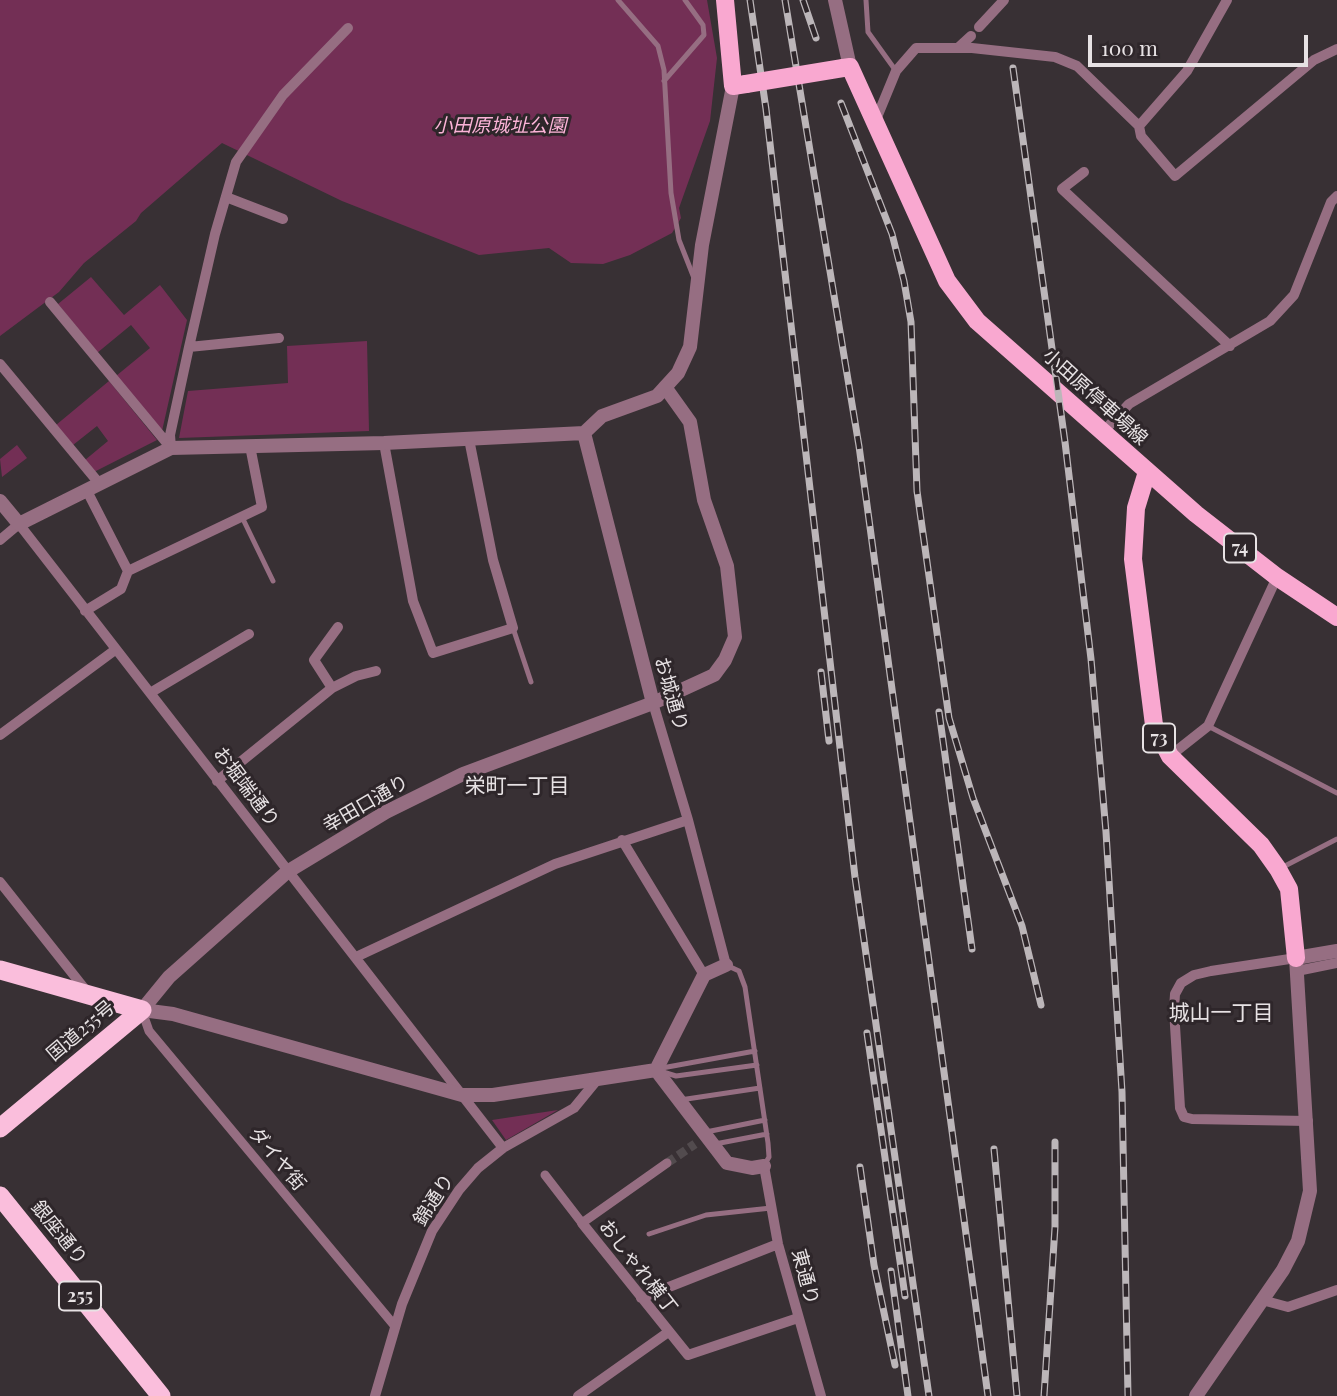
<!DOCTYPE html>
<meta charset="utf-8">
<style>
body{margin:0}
#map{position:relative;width:1337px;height:1396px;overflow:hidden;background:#383034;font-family:"Playfair Display",serif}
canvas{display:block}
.scale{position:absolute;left:1088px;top:35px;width:220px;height:32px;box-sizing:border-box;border:4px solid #e7e2e4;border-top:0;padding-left:9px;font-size:21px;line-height:24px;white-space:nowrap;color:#e7e2e4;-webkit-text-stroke:5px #2e262a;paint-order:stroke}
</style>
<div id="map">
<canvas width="1337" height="1396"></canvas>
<div class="scale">100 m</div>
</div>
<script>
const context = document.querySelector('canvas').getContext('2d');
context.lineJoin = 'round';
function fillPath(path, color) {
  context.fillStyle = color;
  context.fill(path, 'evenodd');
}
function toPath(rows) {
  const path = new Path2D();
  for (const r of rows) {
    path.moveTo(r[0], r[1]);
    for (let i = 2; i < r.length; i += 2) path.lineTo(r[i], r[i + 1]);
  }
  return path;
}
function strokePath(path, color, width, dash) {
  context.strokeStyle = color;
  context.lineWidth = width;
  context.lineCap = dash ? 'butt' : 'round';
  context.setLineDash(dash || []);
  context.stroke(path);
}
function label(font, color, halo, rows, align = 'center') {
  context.font = font + ' "Playfair Display","Noto Sans JP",serif';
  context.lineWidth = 6;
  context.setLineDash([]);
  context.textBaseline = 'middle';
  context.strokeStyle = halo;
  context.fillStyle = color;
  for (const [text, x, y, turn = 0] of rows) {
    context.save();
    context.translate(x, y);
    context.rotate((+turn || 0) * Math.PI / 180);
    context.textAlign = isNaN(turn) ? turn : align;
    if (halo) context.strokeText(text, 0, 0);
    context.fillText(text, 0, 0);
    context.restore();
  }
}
const green = toPath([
 [0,0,707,0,717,58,710,121,679,208,681,218,672,233,630,255,603,264,571,263,549,248,479,255,342,201,222,143,141,213,136,221,84,263,59,292,0,336],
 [91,277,124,315,160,285,187,320,162,431,116,376,150,348,131,325,97,353,58,304],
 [367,341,369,431,179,438,188,391,288,383,287,346],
 [109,381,157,440,94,472,85,460,108,441,97,426,73,445,56,425],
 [17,445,27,458,2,477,0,459],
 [558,1110,506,1140,492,1120]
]);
const pedestrianTunnel = toPath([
 [667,1163,695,1144]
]);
const service = toPath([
 [618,0,658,46,664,70,671,193,679,240,694,278],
 [866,0,868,32,896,71],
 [664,81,704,35,703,25,685,0],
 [242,517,273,581],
 [513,628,531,682],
 [1208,726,1337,793],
 [1281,868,1337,839],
 [726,965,739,971,745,987,768,1143,769,1157,765,1164],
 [662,1068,755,1051],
 [663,1072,676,1076,757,1065],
 [680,1100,760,1088],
 [706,1132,765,1120],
 [715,1144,767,1134],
 [649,1234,706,1215,771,1208]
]);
const pedestrian = toPath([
 [142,1011,149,1031,394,1325],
 [545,1175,582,1223,667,1163]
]);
const minor = toPath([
 [979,27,1004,0],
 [959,47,971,36],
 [875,122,896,71,916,48,972,48,1055,57,1077,66,1139,126,1141,136,1175,176,1314,60,1337,49],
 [1139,126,1187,71,1227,0],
 [1084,172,1062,189,1230,346],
 [226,197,283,219],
 [50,302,171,448],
 [189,347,279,338],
 [0,364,98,482],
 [1104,431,1129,404,1270,321,1294,295,1331,202,1337,196],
 [384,443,413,601,433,653,513,628,493,560,469,439],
 [171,448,170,435,189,347,215,234,236,162,283,95,348,28],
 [86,489,128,571,262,507,250,446],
 [0,540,19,524,503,1148],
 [85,611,121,589,128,571],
 [332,688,356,676,376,671],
 [150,693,249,634],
 [653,703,688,820,726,965],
 [0,735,115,650],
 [1170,756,1208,726,1277,577],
 [217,781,332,688,314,660,338,627],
 [622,840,704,975],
 [0,882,88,993],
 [356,957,555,864,688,820],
 [1296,958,1211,971,1194,975,1181,983,1175,994,1174,1009,1180,1108,1184,1117,1192,1119,1308,1121],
 [1297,971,1337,963],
 [764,1166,778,1244,821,1396],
 [582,1223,688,1355,798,1318],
 [641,1298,778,1244],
 [1262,1300,1288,1307,1337,1290],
 [375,1396,402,1304,432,1231,459,1190,478,1168,503,1148,574,1108,597,1080],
 [578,1396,667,1333]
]);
const tertiary = toPath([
 [835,0,850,67],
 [584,433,653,703],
 [0,501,19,524,171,448,384,443,584,433,602,416,657,396,678,373,690,347,702,245,733,86],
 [142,1010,169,977,287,872,386,812,463,774,653,703,714,675,725,660,735,637,727,566,704,500,690,422,665,387],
 [142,1010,173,1014,462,1095,493,1095,656,1070],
 [656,1070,727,1163,752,1168,764,1166],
 [656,1070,704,975,726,965],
 [1196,1396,1283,1270,1298,1241,1310,1191,1296,958,1337,951]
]);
const primary = toPath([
 [725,0,733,86,746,84],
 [843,68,850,67,947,281,977,321,1196,514,1277,577,1337,617],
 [1147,472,1136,508,1133,559,1154,725,1170,756,1261,845,1278,869,1289,889,1296,958]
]);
const trunk = toPath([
 [0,970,142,1010],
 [0,1128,142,1010],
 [0,1196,161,1396]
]);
const rail = toPath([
 [750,0,766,109,855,877,929,1396],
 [785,0,859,446,988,1396],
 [803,0,816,38],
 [1013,68,1065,442,1091,659,1106,832,1122,1092,1128,1396],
 [841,103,892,234,904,281,911,322,917,491,949,718,973,798,1022,926,1041,1005],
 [821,672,829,741],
 [939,712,972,949],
 [867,1033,905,1296],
 [994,1149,1017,1396],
 [860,1167,874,1265,895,1365],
 [891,1271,908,1396],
 [1044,1396,1055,1227,1055,1142]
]);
const primaryBridge = toPath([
 [746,84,843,68]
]);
const shields = [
 [1240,548,32],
 [1159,738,32],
 [80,1296,42]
];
const shieldNames = [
 ["74",1240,548],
 ["73",1159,738],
 ["255",80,1296]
];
const parkNames = [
 ["小田原城址公園",500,126]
];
const streetNames = [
 ["小田原停車場線",1095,397,42],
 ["お城通り",671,694,74],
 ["お堀端通り",246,787,53],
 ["幸田口通り",366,804,-30],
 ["国道255号",81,1031,-40],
 ["ダイヤ街",277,1159,50],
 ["錦通り",434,1200,-57],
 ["銀座通り",59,1233,51],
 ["おしゃれ横丁",638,1267,52],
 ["東通り",805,1277,75]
];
const neighbourhoodNames = [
 ["栄町一丁目",517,786],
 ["城山一丁目",1221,1013]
];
fillPath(green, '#732f55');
strokePath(pedestrianTunnel, '#524b4e', 9, [9, 4.5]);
strokePath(service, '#966e82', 5);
strokePath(pedestrian, '#966e82', 9);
strokePath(minor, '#966e82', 10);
strokePath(tertiary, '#966e82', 14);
strokePath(primary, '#f9a8d0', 18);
strokePath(trunk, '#fabedc', 19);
strokePath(rail, '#bcb6b9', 7);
strokePath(rail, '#2e262a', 4.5, [13]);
strokePath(primaryBridge, '#f9a8d0', 18);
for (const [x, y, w] of shields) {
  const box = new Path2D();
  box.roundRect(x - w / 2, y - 14.5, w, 29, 5);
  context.fillStyle = '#2e262a';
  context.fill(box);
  strokePath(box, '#e7e2e4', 2);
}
label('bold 18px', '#e7e2e4', null, shieldNames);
label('italic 19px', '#fbb3d7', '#2e262a', parkNames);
label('19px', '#e7e2e4', '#2e262a', streetNames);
label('21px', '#e7e2e4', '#2e262a', neighbourhoodNames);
</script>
